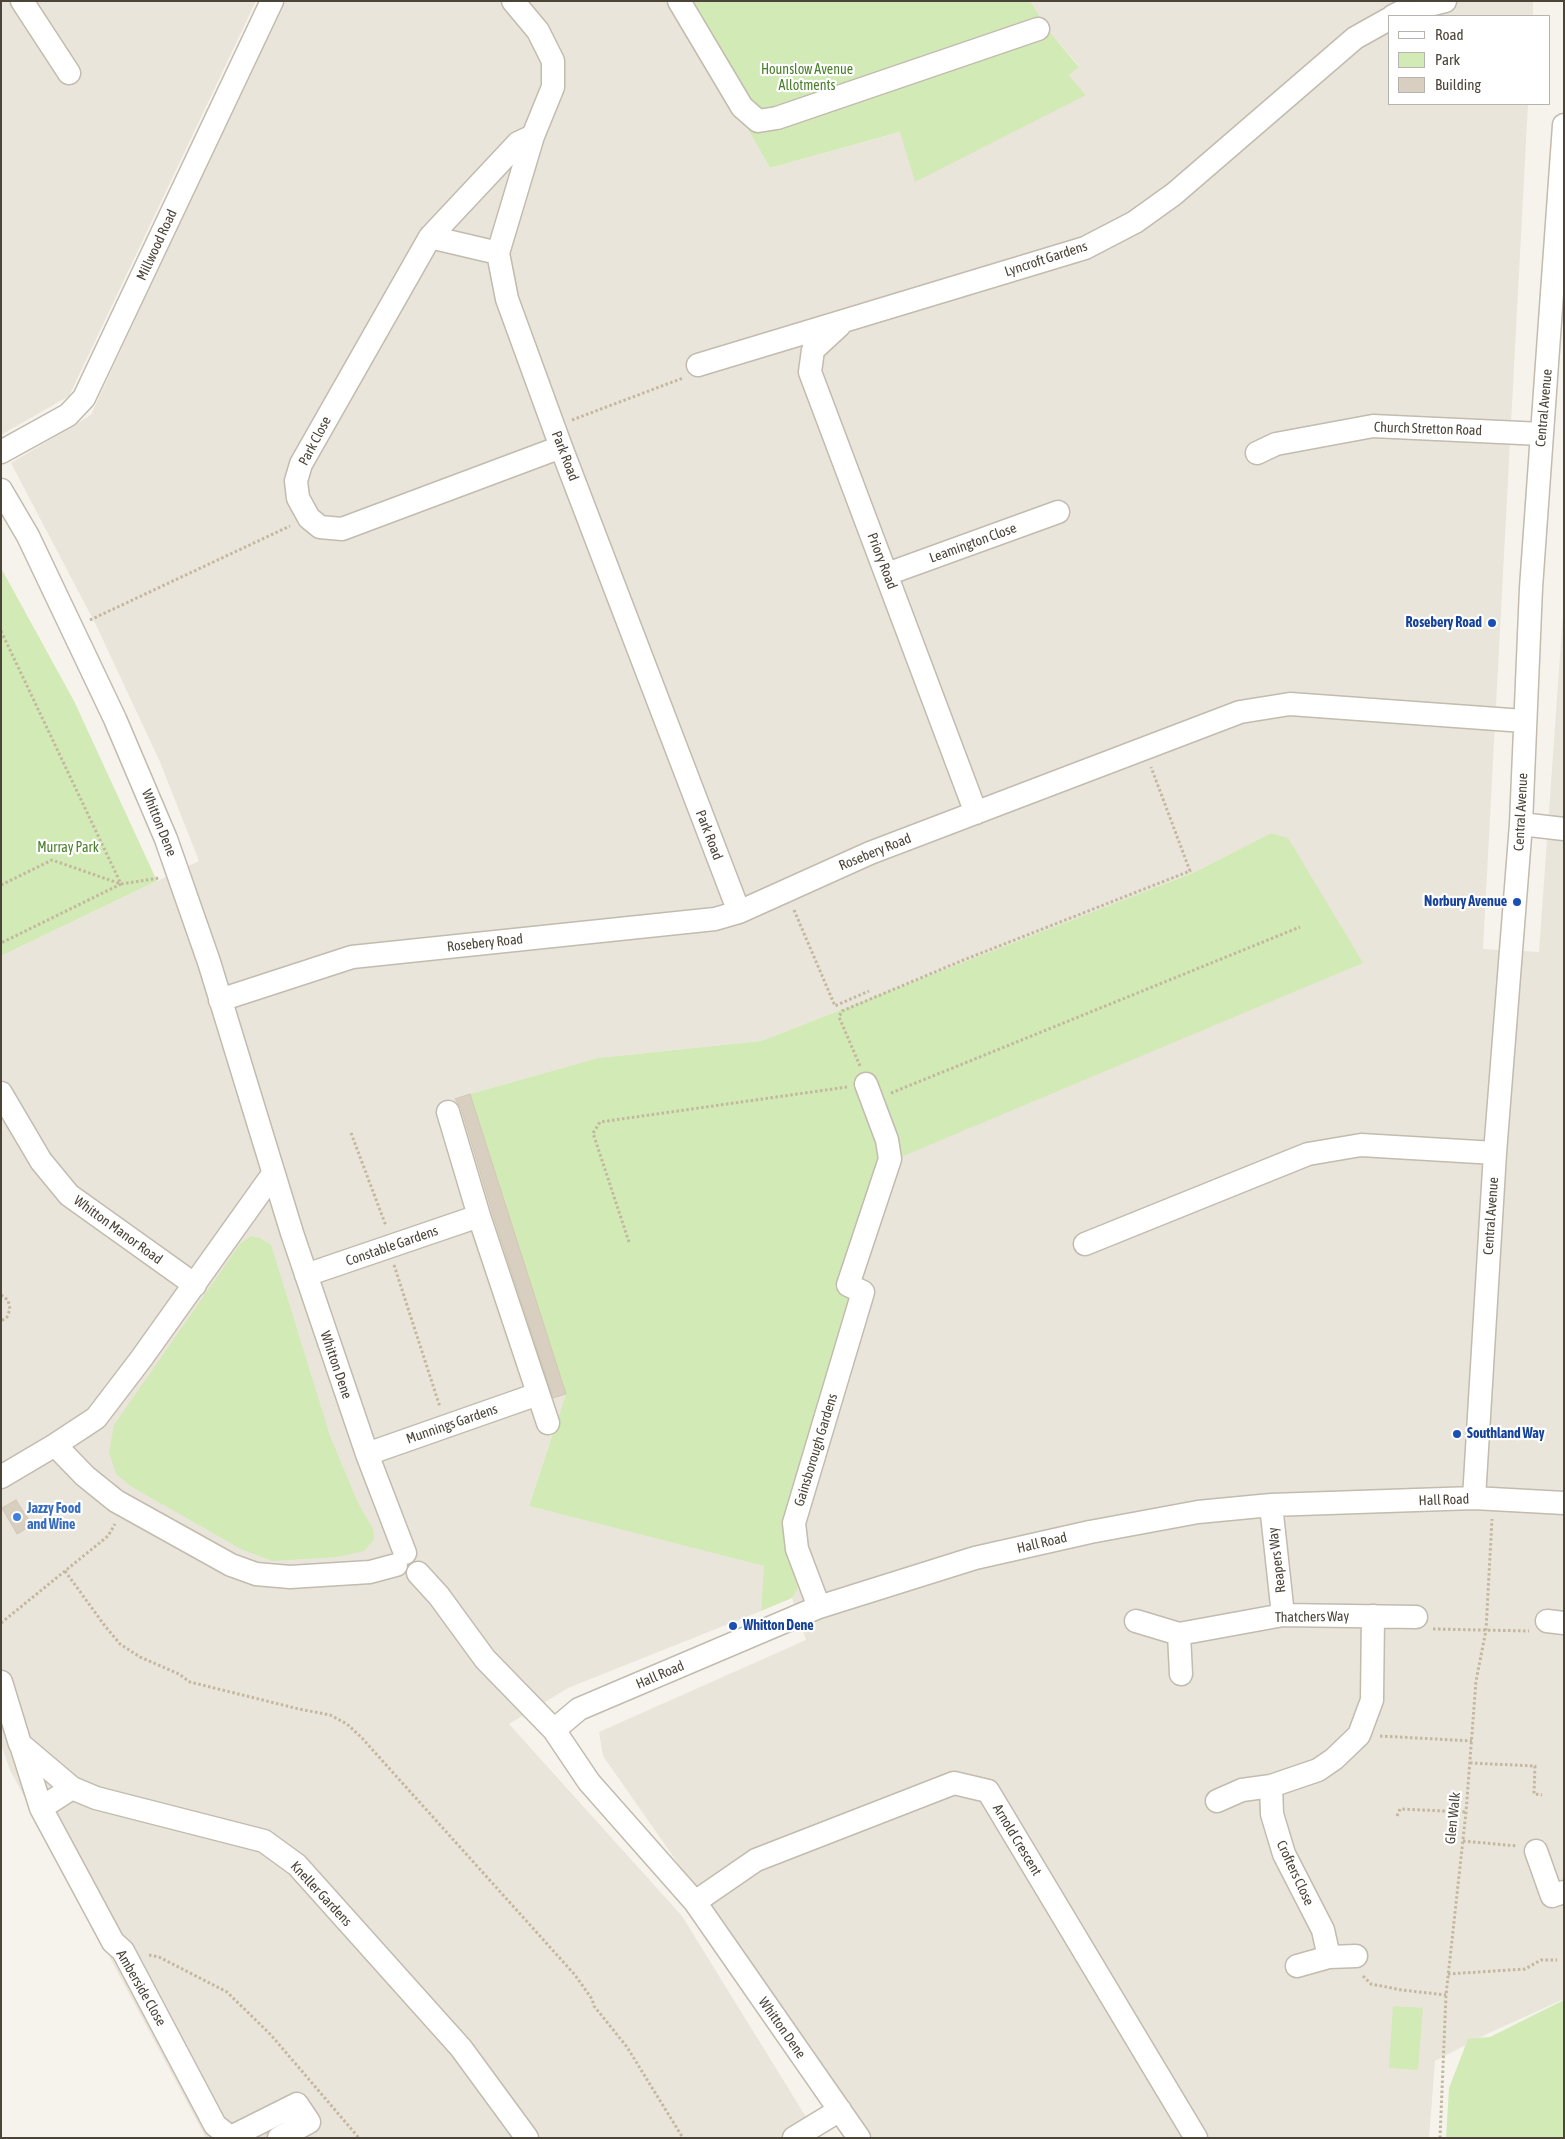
<!DOCTYPE html>
<style>
body{margin:0}
#map{position:relative;width:1565px;height:2139px;overflow:hidden;background:#f6f3ec;font-family:"Asap Condensed",sans-serif}
canvas{display:block}
.frame{position:absolute;inset:0;border:2px solid #4b4439;pointer-events:none}
.legend{position:absolute;left:1388px;top:15px;width:162px;height:90px;box-sizing:border-box;background:#fff;border:1px solid #b7b4b0;margin:0;padding:6px 9px;list-style:none;font-size:15px;color:#4b4439}
.legend li{display:flex;align-items:center;gap:10px;height:25px}
.legend b{width:25px;border:1px solid #b7b4b0}
</style>
<div id="map">
<canvas width="1565" height="2139"></canvas>
<div class="frame"></div>
<ul class="legend">
<li><b style="height:6px;background:#fff"></b>Road</li>
<li><b style="height:14px;background:#d2eab5"></b>Park</li>
<li><b style="height:14px;background:#d8cfc1"></b>Building</li>
</ul>
</div>
<script>
const context = document.querySelector('canvas').getContext('2d');
context.lineJoin = 'round';
function fillPath(path, color) {
  context.fillStyle = color;
  context.fill(path, 'evenodd');
}
function toPath(rows) {
  const path = new Path2D();
  for (const r of rows) {
    path.moveTo(r[0], r[1]);
    for (let i = 2; i < r.length; i += 2) path.lineTo(r[i], r[i + 1]);
  }
  return path;
}
function strokePath(path, color, width, dash) {
  context.strokeStyle = color;
  context.lineWidth = width;
  context.lineCap = dash ? 'butt' : 'round';
  context.setLineDash(dash || []);
  context.stroke(path);
}
function label(font, color, halo, rows, align = 'center') {
  context.font = font + ' "Asap Condensed",sans-serif';
  context.lineWidth = 4.5;
  context.setLineDash([]);
  context.textBaseline = 'middle';
  context.strokeStyle = halo;
  context.fillStyle = color;
  for (const [text, x, y, turn = 0] of rows) {
    context.save();
    context.translate(x, y);
    context.rotate((+turn || 0) * Math.PI / 180);
    context.textAlign = isNaN(turn) ? turn : align;
    if (halo) context.strokeText(text, 0, 0);
    context.fillText(text, 0, 0);
    context.restore();
  }
}
const residential = toPath([
 [1,1,256,1,69,396,1,435],
 [281,1,675,1,770,168,901,132,915,181,1085,94,1069,75,1079,66,1049,31,1030,1,1533,1,1533,16,1389,16,1389,104,1528,104,1483,949,1539,952,1564,600,1564,1999,1489,2033,1435,2061,1429,2138,870,2138,603,1756,599,1732,806,1640,792,1598,798,1588,786,1550,783,1521,895,1159,1362,963,1271,833,1195,872,761,1041,598,1058,470,1094,566,1394,529,1506,765,1566,761,1611,568,1688,509,1724,682,1916,819,2138,206,2138,10,1770,1,1744,1,956,199,861,160,762,97,627,11,463,91,415]
]);
const green = toPath([
 [675,1,1030,1,1049,31,1079,67,1069,75,1086,95,915,182,900,132,770,168],
 [1,568,74,701,157,881,1,956],
 [1271,833,1288,838,1363,963,901,1157,870,1087,883,1145,855,1248,835,1287,852,1295,783,1521,786,1550,798,1588,792,1598,761,1611,764,1566,529,1506,566,1394,470,1094,598,1058,761,1041,1195,872],
 [251,1236,260,1238,271,1245,330,1436,357,1501,373,1529,374,1539,364,1551,337,1557,272,1561,241,1549,132,1487,116,1474,109,1452,114,1425,240,1244],
 [1564,2000,1564,2138,1446,2138,1449,2088,1468,2039,1490,2037],
 [1393,2006,1423,2008,1418,2070,1389,2068]
]);
const building = toPath([
 [470,1094,566,1394,553,1398,492,1212,461,1108,455,1099,470,1094],
 [16,1500,32,1525,17,1534,2,1508,16,1500]
]);
const path = toPath([
 [572,420,683,378],
 [90,620,290,526],
 [1,631,121,884,1,943],
 [1,885,52,860,121,884,159,878],
 [794,910,835,1006,869,991],
 [860,1066,839,1017,842,1011,961,961,1190,871,1151,767],
 [891,1093,1300,927],
 [351,1133,386,1226],
 [629,1242,593,1133,600,1122,847,1087],
 [394,1265,440,1407],
 [1,1295,8,1300,10,1309,7,1317,1,1321],
 [65,1571,105,1626,120,1644,140,1657,179,1674,190,1682,299,1709,330,1715,347,1724,361,1737,575,1975,592,1999,594,2006,627,2047,683,2138],
 [1,1623,108,1536,115,1524],
 [1433,1629,1529,1631],
 [1380,1736,1472,1741],
 [1470,1763,1535,1766,1534,1794,1542,1795],
 [1397,1816,1400,1809,1466,1812],
 [1463,1841,1517,1846],
 [149,1955,159,1957,227,1992,271,2035,359,2138],
 [1448,1974,1525,1969,1541,1960,1557,1960],
 [1363,1976,1371,1984,1402,1990,1446,1995],
 [1440,2138,1446,1995,1466,1812,1476,1681,1486,1630,1492,1519]
]);
const minor = toPath([
 [22,1,69,73],
 [513,1,538,31,553,61,553,87,533,136,498,253,507,299,561,447,739,912],
 [679,1,742,107,758,121,777,118,1038,29],
 [1393,16,1401,12,1445,1],
 [430,237,518,143,533,136],
 [498,253,430,237,301,464,296,481,298,498,309,518,320,527,342,529,561,447],
 [839,326,813,350,810,372,976,813],
 [698,365,1085,248,1135,222,1174,194,1355,38,1389,19],
 [1,452,68,415,84,398,272,1],
 [1257,453,1276,444,1373,426,1542,434],
 [1,490,28,536,115,719,166,839,209,962,292,1233,367,1454,405,1553],
 [887,574,1058,512],
 [1521,824,1564,829],
 [220,1000,352,957,715,919,739,912,870,853,1240,712,1290,704,1524,721],
 [1,1093,41,1161,69,1195,195,1285],
 [448,1112,479,1216,548,1423],
 [1085,1244,1308,1154,1361,1145,1495,1153],
 [306,1275,479,1216],
 [55,1445,85,1476,116,1501,231,1565,256,1574,290,1577,370,1572,396,1565],
 [367,1454,538,1394],
 [1,1477,55,1445,96,1418,141,1359,273,1174],
 [1474,1498,1495,1153,1521,824,1531,588,1564,125],
 [1271,1505,1283,1615],
 [418,1573,439,1596,485,1659,554,1730,589,1782,695,1902,859,2138],
 [819,1607,797,1549,794,1523,863,1292,848,1285,890,1159,887,1140,866,1084],
 [1136,1621,1179,1634,1181,1674],
 [1547,1621,1564,1623],
 [1179,1634,1283,1615,1416,1617],
 [1,1682,20,1744,72,1788,96,1798,264,1841,297,1865,461,2048,527,2138],
 [554,1730,579,1709,819,1607,975,1558,1090,1532,1198,1512,1271,1505,1474,1498,1564,1503],
 [21,1745,41,1808],
 [1271,1786,1272,1814,1284,1854,1323,1930,1329,1957],
 [72,1788,41,1808,113,1942,123,1951,215,2125,231,2138],
 [1217,1801,1242,1790,1271,1786,1318,1770,1334,1759,1359,1735,1372,1700,1373,1616],
 [1536,1851,1552,1896,1564,1892],
 [695,1902,756,1860,954,1783,988,1791,1196,2138],
 [1297,1966,1329,1957,1356,1956],
 [231,2137,297,2104,309,2122,279,2138],
 [794,2138,840,2110]
]);
const markers = [
 [1492,623,5,"#1a4fb4"],
 [1517,902,5,"#1a4fb4"],
 [1457,1434,5,"#1a4fb4"],
 [17,1517,5,"#3f7fe0"],
 [733,1626,5,"#1a4fb4"]
];
const parkNames = [
 ["Hounslow Avenue",807,70],
 ["Allotments",807,86],
 ["Murray Park",68,848]
];
const streetNames = [
 ["Millwood Road",157,245,-65],
 ["Lyncroft Gardens",1046,259,-18],
 ["Central Avenue",1544,408,-85],
 ["Church Stretton Road",1428,429,2],
 ["Park Close",315,441,-62],
 ["Park Road",565,456,69],
 ["Leamington Close",973,543,-20],
 ["Priory Road",882,561,69],
 ["Central Avenue",1521,812,-87],
 ["Whitton Dene",159,823,68],
 ["Park Road",709,835,69],
 ["Rosebery Road",875,852,-22],
 ["Rosebery Road",485,943,-6],
 ["Central Avenue",1491,1216,-86],
 ["Whitton Manor Road",118,1230,36],
 ["Constable Gardens",392,1246,-19],
 ["Whitton Dene",336,1365,71],
 ["Munnings Gardens",452,1424,-19],
 ["Gainsborough Gardens",816,1450,-73],
 ["Hall Road",1444,1500,-2],
 ["Hall Road",1042,1543,-13],
 ["Reapers Way",1277,1560,-97],
 ["Thatchers Way",1312,1617,-1],
 ["Hall Road",660,1675,-23],
 ["Glen Walk",1453,1818,-84],
 ["Arnold Crescent",1017,1840,59],
 ["Crofters Close",1295,1873,65],
 ["Kneller Gardens",321,1894,47],
 ["Amberside Close",141,1988,60],
 ["Whitton Dene",782,2028,55]
];
const transitNames = [
 ["Rosebery Road",1482,623],
 ["Norbury Avenue",1507,902],
 ["Southland Way",1467,1434,"left"],
 ["Whitton Dene",743,1626,"left"]
];
const shopNames = [
 ["Jazzy Food",27,1509],
 ["and Wine",27,1525]
];
fillPath(residential, '#eae5da');
fillPath(green, '#d2eab5');
fillPath(building, '#d8cfc1');
strokePath(building, '#d3c7b4', 1);
strokePath(minor, '#c2bbae', 25);
strokePath(path, '#c4b79f', 3, [2.5, 2.5]);
strokePath(minor, '#fff', 22);
for (const [x, y, r, color] of markers) {
  const dot = new Path2D();
  dot.arc(x, y, r, 0, 2 * Math.PI);
  context.fillStyle = color;
  context.fill(dot);
  strokePath(dot, '#fff', 2);
}
label('14px', '#4a7f2a', '#fff', parkNames);
label('14px', '#4b4439', '#fff', streetNames);
label('bold 14px', '#164399', '#fff', transitNames, 'right');
label('bold 14px', '#366cbe', '#fff', shopNames, 'left');
</script>
